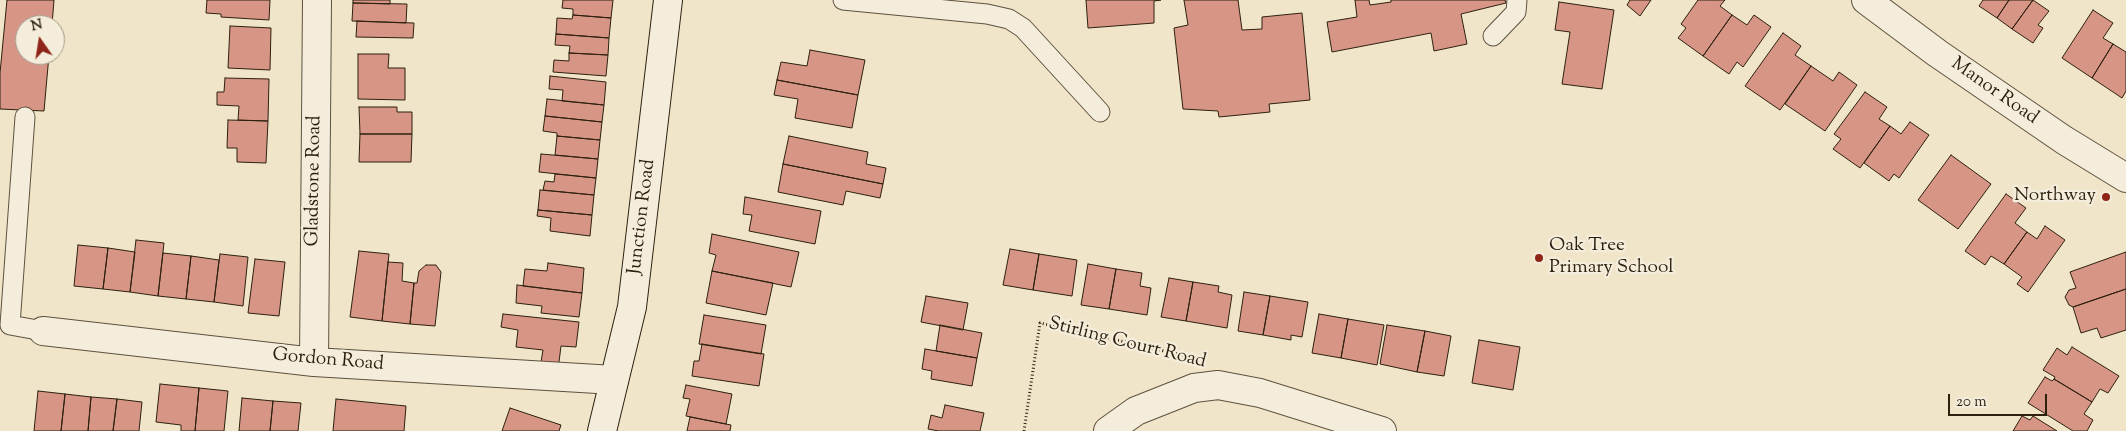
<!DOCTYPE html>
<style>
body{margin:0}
#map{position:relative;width:2126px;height:431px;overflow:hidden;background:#f0e4c9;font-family:"Sorts Mill Goudy",serif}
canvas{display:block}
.north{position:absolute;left:15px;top:15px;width:50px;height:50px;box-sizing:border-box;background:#f5eddc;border:1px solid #a59b8a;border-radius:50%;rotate:347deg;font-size:14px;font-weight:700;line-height:20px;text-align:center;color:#2d200f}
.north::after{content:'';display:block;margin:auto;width:18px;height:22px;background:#8f2418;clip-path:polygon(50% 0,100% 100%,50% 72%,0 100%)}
.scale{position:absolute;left:1948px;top:394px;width:99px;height:22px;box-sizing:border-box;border:2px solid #2d200f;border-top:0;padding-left:6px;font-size:15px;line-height:18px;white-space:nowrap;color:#2d200f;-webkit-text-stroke:4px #f5eddc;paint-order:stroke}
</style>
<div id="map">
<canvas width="2126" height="431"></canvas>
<div class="north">N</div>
<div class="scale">20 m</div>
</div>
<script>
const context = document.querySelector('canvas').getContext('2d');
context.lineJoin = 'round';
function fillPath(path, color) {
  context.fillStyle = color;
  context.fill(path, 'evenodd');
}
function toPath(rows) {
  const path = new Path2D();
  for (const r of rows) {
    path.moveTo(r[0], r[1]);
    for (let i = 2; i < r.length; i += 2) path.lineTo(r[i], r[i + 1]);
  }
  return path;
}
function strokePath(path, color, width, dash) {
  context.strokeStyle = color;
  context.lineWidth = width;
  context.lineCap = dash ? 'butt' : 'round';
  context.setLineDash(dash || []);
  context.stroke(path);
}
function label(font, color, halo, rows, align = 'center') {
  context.font = font + ' "Sorts Mill Goudy",serif';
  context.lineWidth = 4.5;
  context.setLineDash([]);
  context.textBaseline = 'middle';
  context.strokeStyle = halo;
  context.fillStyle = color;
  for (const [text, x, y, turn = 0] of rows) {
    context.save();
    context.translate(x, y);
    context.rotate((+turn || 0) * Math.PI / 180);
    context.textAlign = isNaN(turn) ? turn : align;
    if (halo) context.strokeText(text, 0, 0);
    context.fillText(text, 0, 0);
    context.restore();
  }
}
const building = toPath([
 [7,0,54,0,52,25,25,25,25,55,49,55,44,111,0,109,0,73,7,0],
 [207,0,270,0,269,20,221,17,221,14,206,13,207,0],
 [353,0,390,0,390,4,353,3,353,0],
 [563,0,613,0,611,18,573,15,573,9,562,8,563,0],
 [1086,0,1161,0,1154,1,1154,23,1088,28,1086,0],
 [1184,0,1238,0,1242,30,1262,29,1262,17,1302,13,1310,100,1269,104,1270,112,1219,117,1218,111,1183,109,1174,28,1188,25,1184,0],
 [1355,0,1369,0,1370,5,1391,2,1391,0,1505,0,1506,3,1461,14,1467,44,1434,51,1431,33,1332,52,1327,22,1357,17,1355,0],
 [1630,0,1651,0,1640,16,1627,5,1630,0],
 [1698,0,1725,0,1720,6,1732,15,1703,56,1678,38,1686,28,1681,24,1698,0],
 [1983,0,2009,0,1997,18,1979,6,1983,0],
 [2009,0,2033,0,2012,29,1997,18,2009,0],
 [2033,0,2049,11,2038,25,2043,28,2033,43,2012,29,2033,0],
 [1559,2,1614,10,1602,89,1562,84,1570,32,1555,30,1559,2],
 [353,3,407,4,406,23,352,21,353,3],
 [2093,10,2113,23,2103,38,2113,44,2092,78,2062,58,2093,10],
 [573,15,611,18,609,38,556,34,557,18,572,19,573,15],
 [1732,15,1747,25,1754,15,1771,27,1743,67,1737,62,1729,74,1703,56,1732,15],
 [357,21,414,23,413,38,356,37,357,21],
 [230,26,271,28,270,70,228,68,230,26],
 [1783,33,1801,46,1795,55,1811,66,1780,110,1745,86,1783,33],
 [556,34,609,38,608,55,569,53,570,46,555,45,556,34],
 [2113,44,2126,52,2126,91,2122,98,2092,78,2113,44],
 [810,50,865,60,858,95,777,80,781,62,807,66,810,50],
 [569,53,608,55,606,76,553,72,554,60,569,61,569,53],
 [358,54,389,54,388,68,405,68,405,100,358,99,358,54],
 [1811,66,1833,81,1839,72,1857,85,1825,131,1785,104,1811,66],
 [550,76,606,82,604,105,562,101,563,90,549,89,550,76],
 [225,78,269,79,268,121,238,120,239,106,217,105,217,92,224,92,225,78],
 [777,80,858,95,852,128,795,118,798,99,774,95,777,80],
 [1865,92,1887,107,1879,119,1890,126,1860,168,1833,149,1841,139,1834,134,1865,92],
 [547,99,604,105,602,122,545,116,547,99],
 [359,107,397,107,397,112,412,112,412,134,360,134,359,107],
 [545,116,602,122,600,140,557,136,557,133,543,131,545,116],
 [228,120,268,121,266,163,237,162,237,148,227,148,228,120],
 [1910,122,1929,135,1899,178,1894,174,1889,181,1864,163,1890,126,1901,134,1910,122],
 [360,134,412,134,411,162,359,162,360,134],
 [557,136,600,140,598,159,555,155,557,136],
 [789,136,868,152,866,164,886,168,883,184,783,164,789,136],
 [541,154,598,159,596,178,539,172,541,154],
 [1951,155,1991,184,1958,229,1918,200,1951,155],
 [783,164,883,184,880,198,846,191,843,205,778,192,783,164],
 [555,174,596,178,594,195,543,190,545,181,554,182,555,174],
 [540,190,594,195,592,215,538,210,540,190],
 [2006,194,2026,208,2015,223,2027,232,2004,264,1991,256,1985,265,1965,251,2006,194],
 [745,197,821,211,815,244,749,231,752,215,743,214,745,197],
 [538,210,592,215,590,236,550,231,551,218,537,216,538,210],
 [2045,226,2065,240,2028,292,2017,284,2022,277,2004,264,2027,232,2037,239,2045,226],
 [712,234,799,252,791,287,712,271,716,255,709,253,712,234],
 [136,240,164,243,158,296,130,292,136,240],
 [78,245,108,248,103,289,74,286,78,245],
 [108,248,135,252,130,292,103,289,108,248],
 [1010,249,1039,254,1033,290,1003,285,1010,249],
 [359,251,389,254,382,321,350,317,359,251],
 [2126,252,2126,289,2073,307,2069,305,2065,297,2069,290,2076,288,2070,272,2126,252],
 [163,253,191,256,186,299,158,296,163,253],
 [220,254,248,257,243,306,214,302,220,254],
 [1039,254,1077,260,1072,296,1033,290,1039,254],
 [191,256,219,260,214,302,186,299,191,256],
 [255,259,285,262,279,316,248,313,255,259],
 [388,262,403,263,402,281,414,283,410,324,382,321,388,262],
 [548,263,584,268,582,293,523,286,525,269,547,271,548,263],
 [1088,264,1116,269,1109,309,1081,305,1088,264],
 [426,265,436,265,441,272,435,326,410,324,414,283,417,283,419,271,426,265],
 [1116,269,1142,273,1140,286,1151,288,1147,315,1109,309,1116,269],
 [712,271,773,283,766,315,706,303,712,271],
 [1169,278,1193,282,1186,321,1161,317,1169,278],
 [1193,282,1219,286,1218,292,1232,295,1227,328,1186,321,1193,282],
 [517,285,582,293,579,317,541,313,542,306,516,303,517,285],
 [2126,289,2126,330,2101,338,2097,328,2081,333,2073,307,2126,289],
 [1244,292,1270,296,1263,335,1238,331,1244,292],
 [926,296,968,303,963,330,921,322,926,296],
 [1270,296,1308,302,1302,337,1291,335,1291,340,1263,335,1270,296],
 [503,314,579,322,576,347,561,346,558,370,540,368,543,350,516,347,518,330,501,327,503,314],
 [1319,314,1348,319,1341,358,1312,353,1319,314],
 [704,315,766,325,761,354,699,344,704,315],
 [1348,319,1384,325,1377,365,1341,358,1348,319],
 [940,325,982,333,977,358,936,351,940,325],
 [1387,325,1425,331,1417,372,1380,364,1387,325],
 [1425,331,1451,336,1444,376,1417,372,1425,331],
 [1479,340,1520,347,1513,390,1472,383,1479,340],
 [702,344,764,354,759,386,692,376,694,361,699,361,702,344],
 [2072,347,2119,376,2108,393,2100,389,2092,402,2054,379,2055,377,2043,370,2057,348,2067,355,2072,347],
 [925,349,977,358,972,386,931,379,932,371,922,369,925,349],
 [2045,377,2052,381,2054,379,2092,402,2084,414,2093,420,2087,431,2073,431,2028,403,2045,377],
 [160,384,199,388,195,431,181,431,181,425,156,422,160,384],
 [686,385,732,394,726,424,686,416,690,399,683,398,686,385],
 [199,388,228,391,224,431,195,431,199,388],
 [38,391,65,394,61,431,34,431,38,391],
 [65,394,91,397,88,431,61,431,65,394],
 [91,397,117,399,113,431,88,431,91,397],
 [242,398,273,401,270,431,239,431,242,398],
 [117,399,142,402,139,431,113,431,117,399],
 [336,399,406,406,404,431,333,431,336,399],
 [273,401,301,403,298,431,270,431,273,401],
 [945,405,984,413,980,431,939,431,928,429,931,415,942,418,945,405],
 [510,408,561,425,559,431,502,431,510,408],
 [2022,416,2030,420,2033,416,2057,431,2013,431,2022,416],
 [690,417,731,425,730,431,687,431,690,417]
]);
const path = toPath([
 [1024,431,1040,323,1187,356]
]);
const lane = toPath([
 [843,0,987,14,1009,19,1023,28,1100,112],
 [1493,36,1516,12,1517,0],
 [25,117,10,325,43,331]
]);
const street = toPath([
 [1866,0,1937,53,2064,140,2126,178],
 [43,331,314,362,614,380],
 [314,362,317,0],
 [1108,431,1136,411,1194,388,1218,385,1260,393,1382,431]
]);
const secondary = toPath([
 [602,431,632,307,668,0]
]);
const markers = [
 [2106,197,5,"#8f2418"],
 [1539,258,5,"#8f2418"]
];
const streetNames = [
 ["Manor Road",1994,92,35],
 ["Gladstone Road",315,181,-89],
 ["Junction Road",643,217,-83],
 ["Stirling Court Road",1127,344,14],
 ["Gordon Road",328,361,5]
];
const poiNames = [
 ["Northway",2096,197],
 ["Oak Tree",1549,247,"left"],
 ["Primary School",1549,269,"left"]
];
fillPath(building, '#d79586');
strokePath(building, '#2d200f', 1);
strokePath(lane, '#5e513e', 21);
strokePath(street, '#5e513e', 30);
strokePath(secondary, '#2d200f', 30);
strokePath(path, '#2d200f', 3, [1, 2.5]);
strokePath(lane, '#f5eddc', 19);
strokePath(street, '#f5eddc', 28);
strokePath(secondary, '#f5eddc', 28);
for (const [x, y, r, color] of markers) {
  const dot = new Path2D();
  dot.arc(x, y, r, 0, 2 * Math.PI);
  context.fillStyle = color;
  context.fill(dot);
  strokePath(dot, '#f5eddc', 2);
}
label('19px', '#2d200f', '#f5eddc', streetNames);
label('19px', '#2d200f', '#f5eddc', poiNames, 'right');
</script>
